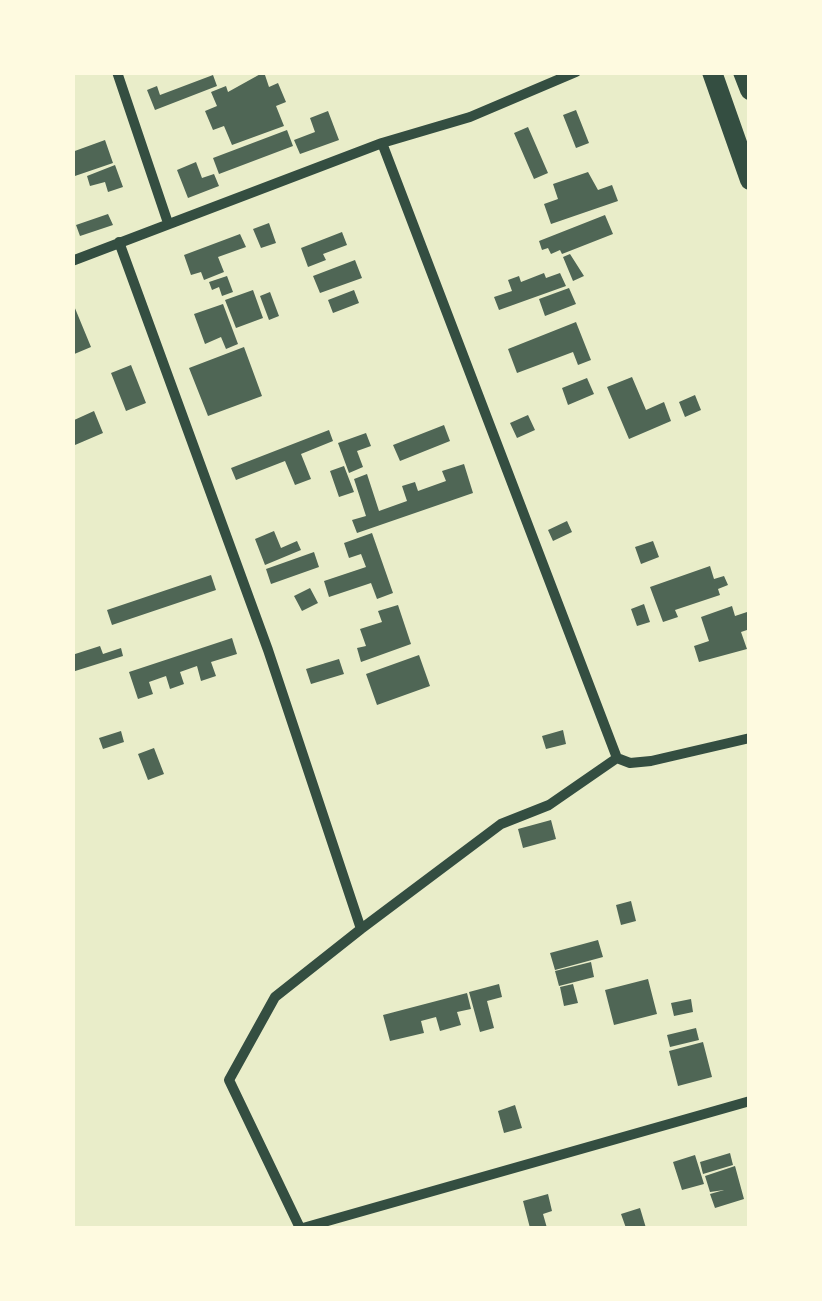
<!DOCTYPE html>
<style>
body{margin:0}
#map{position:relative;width:822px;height:1301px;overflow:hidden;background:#e9edc9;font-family:"Zilla Slab",serif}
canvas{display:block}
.frame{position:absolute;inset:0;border:75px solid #fefae0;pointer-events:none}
</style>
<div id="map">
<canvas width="822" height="1301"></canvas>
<div class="frame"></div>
</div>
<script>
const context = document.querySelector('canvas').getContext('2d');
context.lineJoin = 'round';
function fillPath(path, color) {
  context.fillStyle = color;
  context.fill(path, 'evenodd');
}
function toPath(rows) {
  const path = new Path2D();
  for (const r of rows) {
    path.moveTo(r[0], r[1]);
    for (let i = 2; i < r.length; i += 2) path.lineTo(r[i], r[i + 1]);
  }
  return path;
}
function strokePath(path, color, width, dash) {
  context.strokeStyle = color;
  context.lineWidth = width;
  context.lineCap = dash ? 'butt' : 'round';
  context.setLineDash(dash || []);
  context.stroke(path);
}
const building = toPath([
 [264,72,269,87,278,83,286,102,276,106,284,126,232,145,224,126,213,130,205,111,217,106,211,92,226,86,228,92],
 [213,75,217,86,155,110,147,90,157,86,160,95],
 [576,110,589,143,576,148,563,115],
 [328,111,339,140,300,154,294,140,315,132,310,118],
 [528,127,548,173,534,179,514,133],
 [287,130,293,146,219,174,213,158],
 [105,140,113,163,72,177,72,152],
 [196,162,202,178,214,174,219,186,188,198,177,170],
 [115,165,123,187,108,192,105,182,90,186,87,176],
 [588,172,598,190,612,185,618,201,551,224,544,204,558,199,553,184],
 [108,214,113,225,80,236,76,225],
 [605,215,613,234,562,254,560,250,551,254,548,248,542,250,539,241],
 [269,223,276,243,261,248,253,229],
 [342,232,347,245,323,254,326,260,308,267,301,248],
 [240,234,246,247,218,257,224,272,204,280,201,272,191,275,184,255],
 [570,254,584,276,573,281,563,257],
 [355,260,362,278,320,293,313,276],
 [544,273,546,278,560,273,566,286,499,310,494,297,512,291,508,280,519,276,521,282],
 [227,276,233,292,222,296,219,287,212,290,209,282],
 [569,288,576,304,545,316,539,299],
 [253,290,263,318,236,328,225,300],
 [354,290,359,303,333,313,328,300],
 [270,292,279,316,269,320,260,296],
 [72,301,91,347,72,355],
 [223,304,238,344,226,349,221,337,205,344,194,314],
 [576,322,591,360,578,365,573,352,517,373,508,349],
 [244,347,262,396,208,416,189,368],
 [131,365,146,403,126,411,111,373],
 [632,377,646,410,664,402,671,421,629,439,607,387],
 [587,378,594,394,568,405,562,388],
 [695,395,701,410,685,417,679,402],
 [94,411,103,433,75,445,72,421],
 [528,415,535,430,517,438,510,423],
 [444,425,450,441,400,461,393,445],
 [329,430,333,441,301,454,311,479,295,485,285,461,236,480,231,468],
 [366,433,371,446,357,451,363,467,349,473,338,443],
 [464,464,473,493,357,533,352,520,366,516,354,479,367,474,379,511,407,501,402,486,415,482,418,491,446,481,442,471],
 [344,466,354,492,339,497,330,471],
 [567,521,572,532,553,541,548,530],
 [274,531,281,548,297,541,301,550,265,565,255,539],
 [372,533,393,593,377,599,371,583,329,597,324,581,366,567,361,554,349,558,344,543],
 [653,541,659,557,641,564,635,547],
 [314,552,319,567,271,584,266,569],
 [710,566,714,579,724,576,728,585,718,589,720,595,675,610,678,617,663,622,650,587],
 [211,575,216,590,112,625,107,610],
 [310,588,318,603,302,611,294,596],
 [644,604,650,622,637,626,631,609],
 [398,605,411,644,361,662,357,648,366,646,360,629,382,622,378,611],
 [732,606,735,616,750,611,750,629,741,632,747,649,699,662,694,646,709,641,701,617],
 [232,638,237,654,211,662,216,676,201,681,197,666,180,672,184,684,170,689,166,676,149,682,153,694,138,699,129,672],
 [100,646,103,654,121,648,123,656,72,672,72,655],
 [419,655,430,686,377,705,366,674],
 [339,659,344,674,311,684,306,669],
 [563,730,566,744,546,749,542,736],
 [121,731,124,742,103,749,99,738],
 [154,748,164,774,148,780,138,754],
 [551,820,556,839,523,848,518,829],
 [631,901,636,921,621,925,616,905],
 [598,940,603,957,555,970,550,953],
 [591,962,594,977,559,986,555,971],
 [648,979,657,1014,614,1025,605,990],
 [499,984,502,997,487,1001,494,1028,480,1032,469,992],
 [573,984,578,1003,564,1006,560,987],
 [467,993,471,1009,457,1012,461,1025,440,1031,436,1017,421,1021,424,1033,390,1041,383,1015],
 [691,999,693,1012,674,1016,671,1003],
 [696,1028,699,1040,670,1047,667,1035],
 [703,1042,712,1077,678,1086,669,1051],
 [515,1105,522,1128,504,1133,498,1111],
 [730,1153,733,1165,703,1174,700,1162],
 [695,1155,704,1184,682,1190,673,1162],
 [735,1166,744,1199,715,1208,710,1194,724,1190,710,1192,705,1176],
 [548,1194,552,1211,543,1214,547,1228,530,1228,523,1201],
 [640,1208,646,1228,626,1228,621,1214]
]);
const minor = toPath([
 [117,72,168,223],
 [382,143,617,758,630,763,651,761,750,738],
 [119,242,268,650,361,929,501,824,549,805,617,758],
 [72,261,382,143,470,117,576,72],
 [300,1228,229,1080,275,997,361,929],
 [303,1228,750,1101]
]);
const secondary = toPath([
 [712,72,750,180],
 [743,72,750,90]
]);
fillPath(building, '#4f6655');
strokePath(minor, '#344e41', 10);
strokePath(secondary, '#344e41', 20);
</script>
